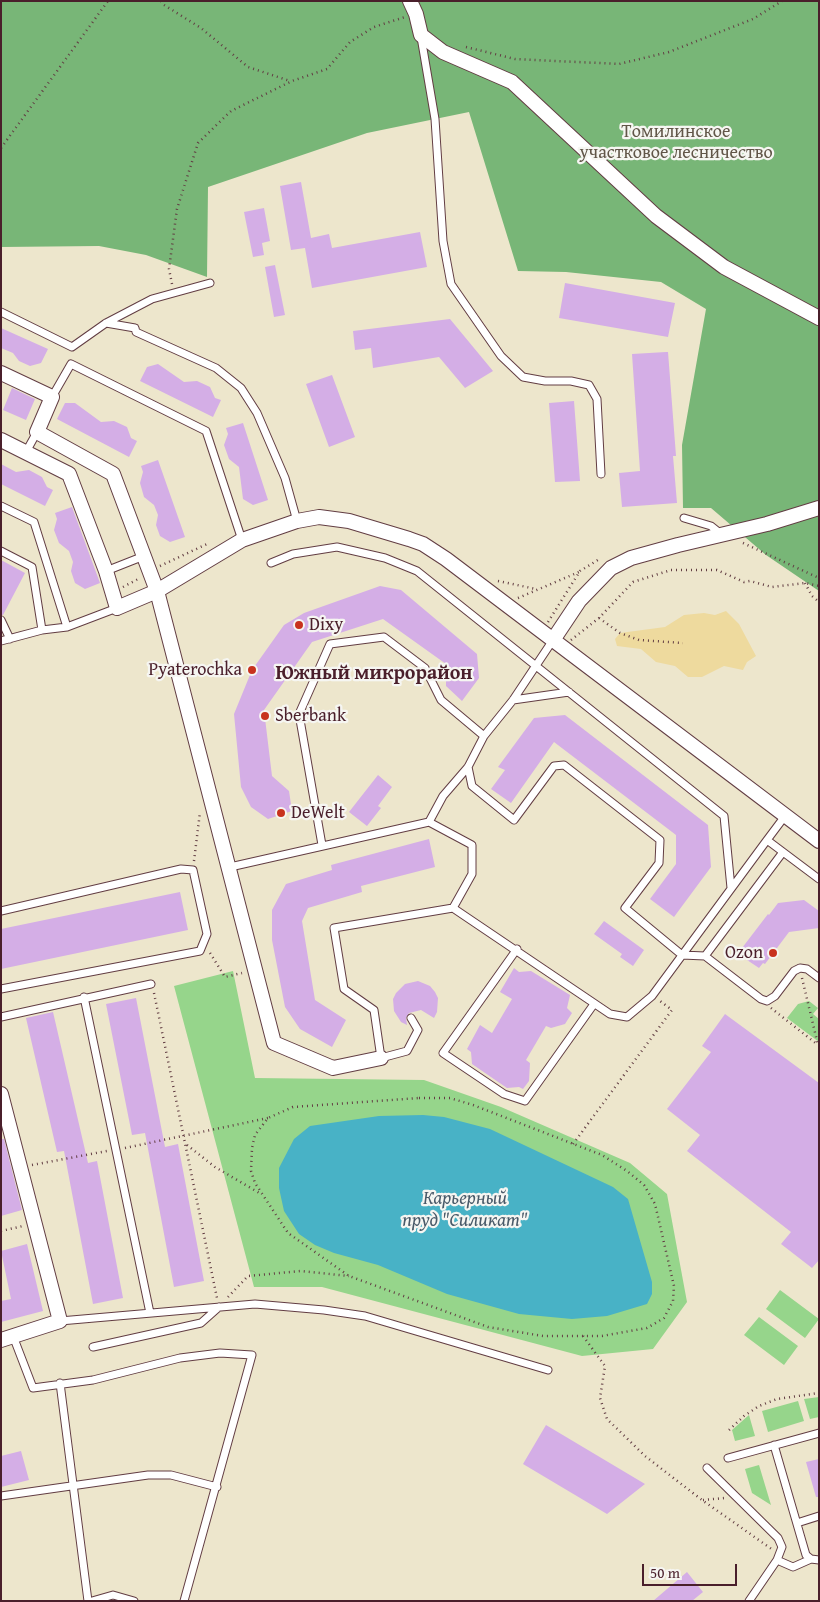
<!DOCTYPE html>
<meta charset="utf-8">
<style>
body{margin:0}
#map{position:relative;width:820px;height:1602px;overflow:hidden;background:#ede6cc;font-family:"Gentium Book Plus",serif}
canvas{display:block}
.frame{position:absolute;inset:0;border:2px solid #4a1f2b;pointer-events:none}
.scale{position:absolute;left:642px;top:1564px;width:95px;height:22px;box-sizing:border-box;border:2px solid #4a1f2b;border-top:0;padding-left:6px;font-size:15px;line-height:18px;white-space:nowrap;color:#4a1f2b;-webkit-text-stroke:4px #f6f6f2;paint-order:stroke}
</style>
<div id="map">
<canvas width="820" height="1602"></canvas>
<div class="frame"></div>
<div class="scale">50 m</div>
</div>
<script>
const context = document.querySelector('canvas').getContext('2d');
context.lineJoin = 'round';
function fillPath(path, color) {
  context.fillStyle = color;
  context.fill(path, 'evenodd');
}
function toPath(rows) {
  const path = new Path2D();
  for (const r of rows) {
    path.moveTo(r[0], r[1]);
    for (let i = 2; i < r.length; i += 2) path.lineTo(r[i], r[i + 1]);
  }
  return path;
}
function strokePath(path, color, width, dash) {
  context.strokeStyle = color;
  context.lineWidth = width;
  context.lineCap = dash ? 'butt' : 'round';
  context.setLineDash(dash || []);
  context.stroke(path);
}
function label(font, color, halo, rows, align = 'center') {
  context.font = font + ' "Gentium Book Plus",serif';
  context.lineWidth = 4.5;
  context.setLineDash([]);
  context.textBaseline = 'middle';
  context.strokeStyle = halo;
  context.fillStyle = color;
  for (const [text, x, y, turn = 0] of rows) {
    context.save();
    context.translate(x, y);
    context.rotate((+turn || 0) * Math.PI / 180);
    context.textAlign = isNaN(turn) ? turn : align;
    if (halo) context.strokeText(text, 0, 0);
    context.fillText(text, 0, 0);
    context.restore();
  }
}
const green = toPath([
 [233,971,255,1078,424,1080,501,1107,630,1163,667,1194,687,1302,653,1349,582,1356,322,1287,254,1287,174,986],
 [809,1001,818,1008,813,1014,819,1019,819,1042,787,1018,798,1004],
 [780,1290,819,1319,805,1338,766,1309],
 [759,1317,798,1346,784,1365,744,1335],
 [819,1397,819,1417,810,1419,804,1399],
 [798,1401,804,1421,768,1432,762,1411],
 [749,1415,755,1436,735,1441,732,1430],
 [759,1465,771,1505,752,1493,745,1469]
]);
const forest = toPath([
 [1,1,819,1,819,591,766,555,711,508,683,508,682,445,706,309,661,282,566,272,518,271,469,112,367,133,208,187,207,277,146,255,99,246,1,247]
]);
const sand = toPath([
 [726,611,739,624,756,656,747,662,743,670,724,666,702,677,688,677,675,666,656,662,641,649,617,646,615,639,620,633,665,627,684,615,704,613,715,615]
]);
const water = toPath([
 [423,1115,444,1117,490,1129,613,1187,628,1199,652,1282,652,1294,647,1304,607,1316,572,1319,519,1314,447,1294,378,1265,334,1253,315,1245,299,1234,284,1211,279,1188,279,1168,294,1139,310,1126,379,1116]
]);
const building = toPath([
 [301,182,311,238,329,234,332,248,420,232,427,267,312,288,305,248,291,250,280,186],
 [264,208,270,241,262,243,264,255,253,257,244,212],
 [275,265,285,315,274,317,265,267],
 [565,283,675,303,668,337,559,318],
 [450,319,493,371,465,388,439,357,373,368,371,348,355,350,353,331],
 [1,328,48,349,41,363,30,366,19,361,13,353,1,348],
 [666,352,668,352,676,456,673,456,677,503,622,507,619,473,640,471,632,354],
 [158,364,184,382,197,381,210,387,215,398,221,400,213,417,140,381,147,367],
 [332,375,355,437,329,447,306,384],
 [12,388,35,399,26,420,3,410],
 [574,401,580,481,555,482,549,403],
 [65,403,75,403,101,422,114,421,127,427,131,438,137,441,129,457,57,419],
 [243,423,268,500,253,505,243,499,239,467,229,459,224,445,228,434,226,428],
 [158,460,185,537,170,542,160,536,156,525,158,515,154,505,144,497,140,483,143,472,141,466],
 [1,464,16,472,29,470,42,477,47,487,53,490,45,506,1,484],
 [72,507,100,583,85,589,75,583,71,571,73,562,69,551,59,543,54,530,57,519,55,513],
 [1,560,25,573,3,615,1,615],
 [380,586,401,590,477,654,479,678,462,701,446,686,446,664,383,619,312,642,264,710,272,776,289,791,292,811,268,819,251,807,241,787,234,714,252,670,284,625,304,613],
 [565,715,708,825,711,867,674,917,650,899,676,864,676,835,554,742,511,803,491,789,505,770,498,767,534,718],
 [378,775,392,787,378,806,381,808,367,826,349,812],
 [429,839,435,867,361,886,362,892,308,908,302,921,315,1000,346,1020,332,1047,300,1029,285,1007,272,940,272,910,286,884,332,870,331,865],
 [180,892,188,930,1,969,1,929],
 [804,900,819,911,819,928,789,932,765,964,763,963,759,968,747,960,751,955,742,948,768,914,769,915,778,903],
 [604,921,644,950,633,966,620,957,622,954,594,934],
 [514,968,519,972,531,971,570,995,567,1008,572,1013,565,1024,551,1028,546,1026,526,1060,530,1063,529,1081,523,1089,519,1087,507,1088,472,1064,471,1052,467,1049,480,1025,492,1033,512,999,500,992],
 [418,981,430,986,435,992,438,998,437,1012,434,1018,421,1010,409,1013,406,1018,407,1025,401,1022,394,1011,393,999,396,993,405,984],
 [136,998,165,1147,178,1144,204,1281,174,1287,145,1133,132,1135,106,1004],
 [53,1012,88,1163,97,1161,123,1298,93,1304,64,1151,57,1152,26,1018],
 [725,1014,819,1083,819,1260,812,1268,781,1244,791,1232,687,1151,700,1135,667,1109,711,1052,702,1046],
 [1,1139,4,1139,22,1210,1,1216],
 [27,1244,43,1311,1,1322,1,1301,11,1299,1,1251],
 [546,1425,645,1484,607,1514,523,1464],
 [21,1451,29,1480,1,1487,1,1456],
 [819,1459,819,1497,816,1497,806,1462],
 [687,1572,703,1592,692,1601,653,1601]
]);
const path = toPath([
 [161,1,164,5,201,28,248,67,290,81],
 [466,47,515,59,619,64,669,52,753,19,782,1],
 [1,148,108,1],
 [172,284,169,269,177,209,198,143,231,111,292,81,327,69,350,42,374,27,405,17],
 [743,543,819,578],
 [160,566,207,544],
 [498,581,536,589],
 [805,583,812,596,818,601],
 [123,587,140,578],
 [518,598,579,572],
 [599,618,620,633,639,640,683,643],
 [548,622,580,571,601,558],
 [571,640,599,618,633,582,671,570,717,570,744,582,750,581,772,587,805,583,819,586],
 [194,861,200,812],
 [210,953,225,977,242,973],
 [802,978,818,1045],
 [154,993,217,1298],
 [771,1008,818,1045],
 [419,1098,450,1098,473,1105,602,1155,627,1171,644,1185,655,1204,674,1286,673,1301,664,1318,647,1328,602,1336,543,1336,488,1327,349,1276,288,1233,255,1183,251,1171,252,1148,255,1135,268,1118,293,1107,419,1098],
 [573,1144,672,1010,660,1001],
 [187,1145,215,1167,261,1194],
 [125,1148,268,1118],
 [32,1165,107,1151],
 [1,1231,23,1226],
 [228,1297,248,1276,301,1271,349,1276],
 [583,1336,605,1366,600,1398,607,1419,645,1456,702,1500,773,1550],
 [729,1430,744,1416,759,1406,777,1399,819,1393],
 [703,1500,725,1498]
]);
const lane = toPath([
 [421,37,435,119,443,241,451,284,501,356,523,377,545,381,571,381,589,385,597,399,601,474],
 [1,312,72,347,106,323,152,299,210,283],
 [106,323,135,328,136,332,216,368,241,388,257,413,285,478,297,521],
 [52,397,71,364,206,431,242,540],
 [26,452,37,432],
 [1,506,34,522,67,627],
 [684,518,711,526,721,534],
 [1,551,32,567,42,630],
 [271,563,293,554,337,547,385,558,417,571,724,816,731,888],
 [106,571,144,556],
 [1,620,10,639],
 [1,641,42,630,67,627,117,608],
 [513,700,569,692],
 [468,767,472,786,514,820,554,766,564,765,660,840,659,863,625,908,682,955,705,956,761,999,767,1001,775,996,794,971,800,968,807,969,819,978],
 [785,816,767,840,819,879],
 [429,822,443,796,468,767,484,736,513,700,553,640],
 [322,845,299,714,330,644,384,637,425,668,441,700,484,736],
 [230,867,429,822,472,845,472,874,453,908],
 [1,911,181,869,193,870,207,934,200,951,1,989],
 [517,949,443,1053,504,1094,525,1101,594,1004],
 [705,956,783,852],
 [84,997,150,1313],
 [1,1017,151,984],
 [411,1018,418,1030,407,1051,381,1058,374,1010,344,989,334,928,453,908,610,1014,627,1017,652,996,767,840],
 [60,1321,255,1304,324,1310,365,1316,548,1370],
 [13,1336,33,1388,93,1380,180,1358,220,1353,252,1355,184,1601],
 [93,1347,201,1323,219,1307],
 [60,1383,88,1601],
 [774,1445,806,1555,811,1559,819,1560],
 [728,1458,819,1433],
 [707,1468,778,1538,782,1547,777,1560],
 [1,1496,148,1475,171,1475,217,1487],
 [797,1523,819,1516],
 [92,1601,113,1595,134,1601],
 [749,1601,777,1560,793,1567,811,1559]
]);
const street = toPath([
 [410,1,416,14,421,35,443,52,512,82,656,216,724,267,819,318],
 [1,373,52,397,37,432,113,474,157,591,274,1043,333,1068,381,1058],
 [1,440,69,474,106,571,117,608,157,591,242,540,297,521,319,517,349,521,409,539,423,544,446,559,819,841],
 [553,640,579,601,611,568,631,558,678,545,767,524,819,508],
 [1,1094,60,1321,1,1340]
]);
const markers = [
 [299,625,5,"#c8321e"],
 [252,670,5,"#c8321e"],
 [265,716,5,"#c8321e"],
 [281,813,5,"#c8321e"],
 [773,953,5,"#c8321e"]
];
const parkNames = [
 ["Томилинское",676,132],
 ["участковое лесничество",676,153]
];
const poiNames = [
 ["Dixy",309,625],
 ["Pyaterochka",242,670,"right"],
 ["Sberbank",275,716],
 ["DeWelt",291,813],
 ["Ozon",763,953,"right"]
];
const waterNames = [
 ["Карьерный",465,1199],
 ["пруд \"Силикат\"",465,1221]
];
const quarterNames = [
 ["Южный микрорайон",374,674]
];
fillPath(green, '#96d58b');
fillPath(forest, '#78b677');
fillPath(sand, '#eeda9e');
fillPath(water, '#48b2c6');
fillPath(building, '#d4aee6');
strokePath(lane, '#623d43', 9);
strokePath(street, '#623d43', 16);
strokePath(path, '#623d43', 2.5, [1, 4]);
strokePath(lane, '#fff', 7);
strokePath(street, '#fff', 14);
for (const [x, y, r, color] of markers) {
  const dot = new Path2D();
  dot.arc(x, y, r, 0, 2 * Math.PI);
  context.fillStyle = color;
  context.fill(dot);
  strokePath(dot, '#f6f6f2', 2);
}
label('18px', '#615648', '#f6f6f2', parkNames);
label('18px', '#4a1f2b', '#f6f6f2', poiNames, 'left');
label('italic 19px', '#495a69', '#f6f6f2', waterNames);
label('bold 20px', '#4a1f2b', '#f6f6f2', quarterNames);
</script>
